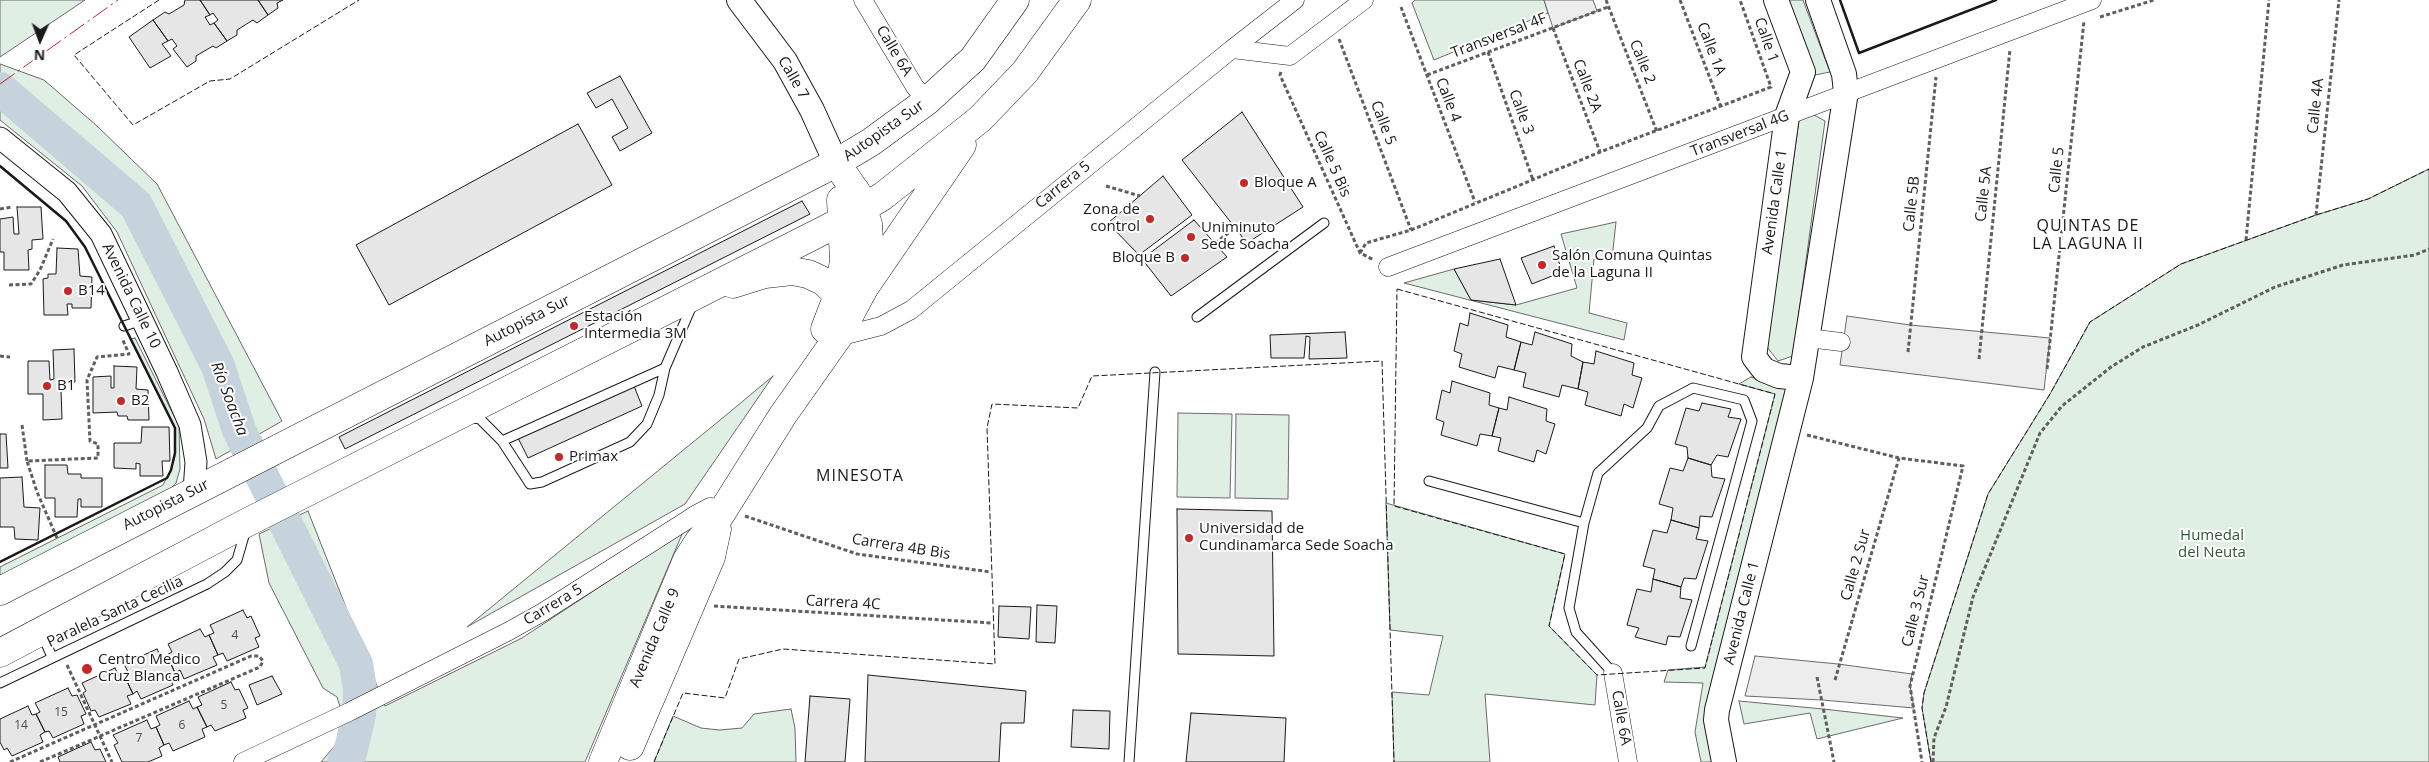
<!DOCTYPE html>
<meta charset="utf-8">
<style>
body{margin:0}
#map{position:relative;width:2429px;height:762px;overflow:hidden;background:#fff;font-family:"Open Sans",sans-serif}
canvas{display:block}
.north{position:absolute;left:15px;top:15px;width:50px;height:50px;-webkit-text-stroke:4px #fff;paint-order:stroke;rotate:182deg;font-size:14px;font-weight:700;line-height:20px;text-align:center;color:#1a1a1a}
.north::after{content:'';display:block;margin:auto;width:18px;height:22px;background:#1a1a1a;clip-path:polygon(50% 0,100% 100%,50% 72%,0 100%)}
</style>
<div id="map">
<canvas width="2429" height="762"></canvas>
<div class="north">N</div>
</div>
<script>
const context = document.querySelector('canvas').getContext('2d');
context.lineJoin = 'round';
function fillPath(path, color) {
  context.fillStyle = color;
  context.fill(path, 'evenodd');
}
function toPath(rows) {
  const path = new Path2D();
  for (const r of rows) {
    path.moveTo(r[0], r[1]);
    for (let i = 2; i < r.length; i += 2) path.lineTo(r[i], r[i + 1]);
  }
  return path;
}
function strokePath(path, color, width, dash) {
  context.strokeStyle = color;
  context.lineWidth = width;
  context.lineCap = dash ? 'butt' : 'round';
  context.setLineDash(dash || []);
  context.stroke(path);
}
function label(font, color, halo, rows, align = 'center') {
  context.font = font + ' "Open Sans",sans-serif';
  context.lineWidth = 4;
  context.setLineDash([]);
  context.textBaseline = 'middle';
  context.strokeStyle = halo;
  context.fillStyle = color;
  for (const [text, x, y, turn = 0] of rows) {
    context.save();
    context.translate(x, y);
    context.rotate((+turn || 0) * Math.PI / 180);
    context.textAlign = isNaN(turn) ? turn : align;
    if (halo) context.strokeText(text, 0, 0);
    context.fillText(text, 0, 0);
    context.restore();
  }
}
const green = toPath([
 [0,0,85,0,0,57,0,0],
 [1415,0,1544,0,1548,13,1434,60,1412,3,1415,0],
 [1787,0,1803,0,1830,72,1815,75,1787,0],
 [0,64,44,80,97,126,157,184,282,421,216,459,204,419,117,232,82,186,0,120,0,64],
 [1814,115,1825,121,1793,356,1778,361,1767,347,1799,120,1814,115],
 [2429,169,2429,762,1931,762,1922,708,1924,693,1988,494,2050,394,2090,322,2181,264,2316,215,2368,199,2429,169],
 [1616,222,1612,259,1594,259,1589,313,1627,323,1624,340,1404,283,1454,269,1471,300,1516,305,1577,288,1561,234,1616,222],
 [135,338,179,426,180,469,176,483,170,489,0,577,0,567,163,485,171,470,175,453,175,428,130,339,135,338],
 [773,376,685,504,467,627,725,416,773,376],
 [1751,377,1788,389,1715,762,1701,762,1695,732,1703,683,1664,682,1668,670,1705,667,1775,394,1739,384,1751,377],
 [1178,413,1232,414,1230,498,1177,497,1178,413],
 [1236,414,1289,415,1288,499,1235,498,1236,414],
 [1386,503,1565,554,1549,626,1597,675,1595,705,1485,694,1490,762,1394,762,1392,692,1429,695,1443,636,1390,630,1386,503],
 [308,511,385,706,522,638,683,532,585,762,321,762,337,743,343,716,337,697,323,688,269,583,259,534,308,511],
 [1739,701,1823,709,1903,718,1817,739,1810,713,1744,724,1739,701],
 [791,709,795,728,796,762,654,762,673,716,701,728,719,730,742,728,754,714,791,709]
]);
const parking = toPath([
 [1544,0,1593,0,1597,11,1553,28,1544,0],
 [1847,316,1910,325,2050,338,2044,390,1840,365,1847,316],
 [1755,656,1838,664,1912,674,1910,686,1914,708,1822,700,1745,696,1755,656]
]);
const river = toPath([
 [0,89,136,205,218,366,239,430,356,664,360,689,359,715,350,753,344,762]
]);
const building = toPath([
 [200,0,258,0,268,15,257,23,253,20,237,30,237,35,227,41,214,23,218,20,213,13,210,15,200,0],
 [200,0,210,15,205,17,210,25,214,23,227,41,216,48,213,46,196,56,196,61,187,67,173,49,177,46,172,39,168,41,153,20,165,12,169,14,184,5,185,0,200,0],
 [258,0,283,0,277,3,278,8,268,15,258,0],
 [153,20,168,41,162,44,171,56,150,68,129,37,153,20],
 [620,76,652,133,620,151,612,137,628,128,612,99,596,108,587,93,620,76],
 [1242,112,1303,207,1247,243,1182,160,1242,112],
 [578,124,612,185,389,305,356,245,578,124],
 [1163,176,1192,215,1139,255,1108,223,1163,176],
 [802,201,810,214,345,449,339,437,802,201],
 [17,207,41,207,43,239,32,240,32,249,28,250,29,270,4,270,4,252,0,252,0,219,13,217,14,234,19,234,17,207],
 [1194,220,1227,257,1171,296,1142,259,1194,220],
 [1554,246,1562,272,1532,284,1521,258,1554,246],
 [57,248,78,249,80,276,92,277,91,308,72,308,72,304,67,304,68,315,44,315,43,279,48,278,48,274,56,274,57,248],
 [1500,259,1516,305,1471,300,1454,269,1500,259],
 [1470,313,1508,325,1506,337,1521,342,1514,370,1498,366,1495,378,1459,367,1462,354,1454,351,1460,323,1468,326,1470,313],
 [1345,332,1347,358,1309,359,1310,337,1306,336,1304,358,1271,358,1270,335,1345,332],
 [1535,332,1572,344,1571,356,1583,362,1578,389,1562,385,1559,397,1523,387,1526,373,1514,370,1521,342,1532,345,1535,332],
 [74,349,75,382,64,382,65,389,61,390,62,419,43,420,43,394,28,394,28,361,49,361,50,380,54,379,53,350,74,349],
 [1596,351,1634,363,1632,375,1642,378,1633,408,1624,404,1621,416,1585,405,1588,392,1578,389,1583,362,1594,364,1596,351],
 [114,366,137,367,136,389,148,390,149,420,128,420,127,416,118,416,117,412,93,413,93,377,111,376,111,388,114,388,114,366],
 [1452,381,1490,393,1489,405,1499,408,1492,436,1480,434,1477,446,1441,435,1444,422,1436,419,1442,390,1450,393,1452,381],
 [634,386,642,406,528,458,518,438,634,386],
 [1509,397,1547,409,1546,421,1555,424,1546,454,1537,450,1534,462,1498,451,1501,438,1492,436,1499,408,1507,410,1509,397],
 [1702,403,1731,409,1728,417,1741,419,1728,457,1717,455,1711,465,1688,458,1687,447,1675,444,1686,408,1699,411,1702,403],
 [142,427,169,427,170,461,162,461,163,476,140,476,140,464,136,463,136,469,114,468,114,443,141,443,142,427],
 [0,434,6,434,8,468,0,468,0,434],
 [1688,458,1711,465,1712,477,1725,479,1712,517,1700,516,1699,528,1671,520,1673,508,1659,504,1670,468,1683,471,1688,458],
 [45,465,67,465,68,474,81,474,81,478,102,478,102,507,81,507,81,499,78,499,77,517,55,517,55,498,45,498,45,465],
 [22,477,24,507,40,508,38,540,15,539,14,527,0,527,0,478,22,477],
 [1177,509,1272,511,1274,656,1178,654,1177,509],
 [1671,520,1699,528,1696,539,1708,541,1696,579,1684,578,1681,587,1653,579,1655,569,1643,566,1653,530,1667,533,1671,520],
 [1653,579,1681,587,1680,598,1692,600,1680,637,1668,636,1666,645,1635,637,1639,628,1627,625,1637,589,1651,592,1653,579],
 [1037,605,1057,606,1055,643,1036,642,1037,605],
 [999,606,1031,607,1029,639,998,637,999,606],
 [243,610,247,618,251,616,260,636,255,638,259,647,227,661,223,653,218,655,209,635,214,633,210,625,243,610],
 [200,629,205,637,209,635,218,655,213,657,217,665,184,679,180,670,175,673,167,655,172,652,168,644,200,629],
 [157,649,161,657,167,655,175,673,169,676,173,685,141,699,137,691,133,694,124,675,128,672,124,664,157,649],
 [115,668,119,676,124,675,133,694,127,696,131,704,99,717,95,710,91,711,83,693,86,691,82,683,115,668],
 [868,675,1026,691,1024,723,1001,723,999,762,865,762,868,675],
 [272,676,282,694,257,705,249,685,272,676],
 [231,682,235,690,239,689,248,708,243,710,246,718,215,731,211,725,207,727,197,707,202,705,198,697,231,682],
 [68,688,72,696,77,695,86,714,81,716,84,724,53,738,49,731,45,732,36,714,40,712,35,703,68,688],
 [810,696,850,699,845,762,805,762,810,696],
 [189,701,193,709,197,707,207,727,202,729,205,737,173,751,169,743,164,745,156,727,160,725,156,716,189,701],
 [28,706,32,715,36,714,45,732,40,735,43,742,12,756,7,748,4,750,0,742,0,719,28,706],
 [1073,710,1110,711,1109,749,1071,747,1073,710],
 [1191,713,1286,718,1284,762,1186,762,1191,713],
 [147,720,151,729,156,727,164,745,159,748,162,756,148,762,122,762,114,745,118,743,113,735,147,720],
 [91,742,95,750,100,749,106,762,60,762,58,757,91,742]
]);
const path = toPath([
 [1606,0,1657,132],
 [1680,0,1721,107],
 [1401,7,1475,202],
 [2100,17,2154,0],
 [1553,28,1600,152],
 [1339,39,1411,230],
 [1488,52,1533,180],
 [1281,72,1280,75,1360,253,1374,260],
 [1427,75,1608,7],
 [1106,186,1140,196],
 [0,209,12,207],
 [2316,215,2339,0],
 [2246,240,2269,0],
 [1215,243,1235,228],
 [1360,253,1366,243,1411,230,1600,152,1771,87,1740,0],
 [9,285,31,284,40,270,53,239],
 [1908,352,1936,77],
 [0,356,10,357],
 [1979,359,2010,49],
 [2047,369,2084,21],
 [22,425,27,461],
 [1807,435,1899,458,1963,466,1910,686,1922,762],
 [745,516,857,554,991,572],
 [57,538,37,492,27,461,98,458,98,444,90,441,87,380,97,357,129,354,122,338],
 [714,606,992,623],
 [67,665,112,762],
 [1817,677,1834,762],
 [1835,680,1899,458],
 [10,762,251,656,259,656,263,661,260,667,40,762],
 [1933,762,1934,738,1946,707,1973,597,2040,433,2062,406,2111,367,2143,347,2198,325,2275,287,2343,265,2415,255,2429,249]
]);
const service = toPath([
 [1197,317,1324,223],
 [124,326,142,320],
 [469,417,480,419,502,441,530,484,542,482,630,442,647,424,659,395,665,368,693,303],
 [502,441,665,368],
 [1429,481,1584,523],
 [42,634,52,657],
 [1613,673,1576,632,1569,608,1584,523,1598,473,1647,428,1659,406,1693,388,1744,400,1752,421,1691,646],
 [0,683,207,584,225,572,237,560,246,529],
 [1129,762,1155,372]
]);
const minor = toPath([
 [863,0,915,87,927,101],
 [1232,49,1295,0],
 [1388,267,2092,0],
 [838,337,881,326,911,310,1232,49,1290,56,1364,0],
 [1808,338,1841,342],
 [1613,673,1628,762],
 [243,762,349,712,509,631,543,612,695,515,710,507,723,509]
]);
const tertiary = toPath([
 [0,138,67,192,101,234,167,372,190,425,196,462,194,491]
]);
const secondary = toPath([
 [739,0,785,61,812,110,836,163],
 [1776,0,1803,72,1787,116,1754,357,1764,370,1779,376,1801,378],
 [1724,762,1716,720,1717,710,1801,378,1846,92,1844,74,1818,0]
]);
const primary = toPath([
 [733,284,765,274,792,271,808,274,823,281,838,295],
 [825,329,838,295,844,261,841,200],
 [630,746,711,557,717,529],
 [603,762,687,560,699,541,717,520,783,415,838,337,864,288,870,256,868,224,857,193,836,163]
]);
const trunk = toPath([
 [864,288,962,145],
 [0,591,836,163,871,142,927,101,973,59,1015,0],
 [0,653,248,522,842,221,883,196,980,119,1025,72,1077,0]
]);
const fence = toPath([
 [159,0,74,55,133,125,210,81,230,79,359,0],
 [1397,289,1775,394,1705,668,1597,675,1549,626,1565,554,1394,506,1397,289],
 [654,762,683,693,725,698,739,659,783,649,995,664,987,428,992,404,1078,408,1092,376,1382,361,1394,762],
 [1931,762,1922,708,1924,693,1988,494,2050,394,2090,322,2181,264,2316,215,2368,199,2429,169]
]);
const wall = toPath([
 [1840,0,1859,53,1996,0],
 [0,166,66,221,85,247,175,428,175,453,171,470,167,478,0,562]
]);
const power = toPath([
 [0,84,118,0]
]);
const markers = [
 [1244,183,5,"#c62828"],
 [1150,219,5,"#c62828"],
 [1191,237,5,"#c62828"],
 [1185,258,5,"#c62828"],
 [1542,265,5,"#c62828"],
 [68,291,5,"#c62828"],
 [574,326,5,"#c62828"],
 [47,386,5,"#c62828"],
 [121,401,5,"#c62828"],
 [559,457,5,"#c62828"],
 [1189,538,5,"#c62828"],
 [87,669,6,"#c62828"]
];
const numberNames = [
 ["4",235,636],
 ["5",224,706],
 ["15",61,713],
 ["14",21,726],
 ["6",182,726],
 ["7",139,739]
];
const streetNames = [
 ["Transversal 4F",1499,36,-21],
 ["Calle 1",1766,40,71],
 ["Calle 1A",1711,49,69],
 ["Calle 6A",894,51,59],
 ["Calle 2",1642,62,68],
 ["Calle 7",793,78,60],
 ["Calle 2A",1587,86,69],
 ["Calle 4",1448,100,69],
 ["Calle 4A",2316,106,-84],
 ["Calle 3",1521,112,70],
 ["Calle 5",1383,123,69],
 ["Autopista Sur",884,131,-35],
 ["Transversal 4G",1740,134,-21],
 ["Calle 5 Bis",1332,164,66],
 ["Calle 5",2057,170,-84],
 ["Carrera 5",1063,185,-39],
 ["Calle 5A",1984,194,-84],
 ["Avenida Calle 1",1775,202,-82],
 ["Calle 5B",1912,204,-84],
 ["Avenida Calle 10",131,296,64],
 ["Autopista Sur",527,321,-27],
 ["Autopista Sur",166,505,-27],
 ["Carrera 4B Bis",901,547,9],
 ["Calle 2 Sur",1856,565,-74],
 ["Carrera 4C",843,603,3],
 ["Carrera 5",553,605,-31],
 ["Calle 3 Sur",1916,611,-76],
 ["Paralela Santa Cecilia",115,612,-25],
 ["Avenida Calle 1",1742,613,-76],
 ["Avenida Calle 9",655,638,-67],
 ["Calle 6A",1621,718,80]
];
const poiNames = [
 ["Bloque A",1254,183],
 ["Zona de",1140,210,"right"],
 ["control",1140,227,"right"],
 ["Uniminuto",1201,228],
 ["Sede Soacha",1201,245],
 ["Salón Comuna Quintas",1552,256],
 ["de la Laguna II",1552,273],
 ["Bloque B",1175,258,"right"],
 ["B14",78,291],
 ["Estación",584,317],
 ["Intermedia 3M",584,334],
 ["B1",57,386],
 ["B2",131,401],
 ["Primax",569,457],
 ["Universidad de",1199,529],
 ["Cundinamarca Sede Soacha",1199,546],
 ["Centro Medico",98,660],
 ["Cruz Blanca",98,677]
];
const parkNames = [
 ["Humedal",2212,536],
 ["del Neuta",2212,553]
];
const neighbourhoodNames = [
 ["QUINTAS DE",2088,226],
 ["LA LAGUNA II",2088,244],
 ["MINESOTA",860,476]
];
const waterNames = [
 ["Río Soacha",229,399,69]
];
fillPath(green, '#e0efe3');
strokePath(green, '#6a6a6a', 1);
fillPath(parking, '#ededed');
strokePath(parking, '#6a6a6a', 1);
strokePath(river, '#c6d2dc', 34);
fillPath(building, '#e6e6e6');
strokePath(building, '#1a1a1a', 1);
strokePath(service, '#1a1a1a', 11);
strokePath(minor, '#1a1a1a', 19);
strokePath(tertiary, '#1a1a1a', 23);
strokePath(secondary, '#1a1a1a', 26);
strokePath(primary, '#1a1a1a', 29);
strokePath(trunk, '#1a1a1a', 29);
strokePath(path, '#5f5f5f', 3, [4, 2.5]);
strokePath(service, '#fff', 9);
strokePath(minor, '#fff', 18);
strokePath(tertiary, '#fff', 21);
strokePath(secondary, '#fff', 24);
strokePath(primary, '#fff', 28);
strokePath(trunk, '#fff', 28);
strokePath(fence, '#1a1a1a', 1, [6, 2.5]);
strokePath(wall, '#1a1a1a', 2.5);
strokePath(power, '#c62828', 1, [18, 4, 2.5, 4]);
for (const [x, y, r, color] of markers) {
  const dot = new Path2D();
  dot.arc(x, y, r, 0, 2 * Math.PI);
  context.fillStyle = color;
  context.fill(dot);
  strokePath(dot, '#fff', 2);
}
label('12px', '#4d4d4d', null, numberNames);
label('15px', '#1a1a1a', '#fff', streetNames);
label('15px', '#1a1a1a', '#fff', poiNames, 'left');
label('15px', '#2b5a34', '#fff', parkNames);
context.letterSpacing = '1px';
label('16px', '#1a1a1a', '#fff', neighbourhoodNames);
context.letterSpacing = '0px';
label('italic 16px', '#1a1a1a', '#fff', waterNames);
</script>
